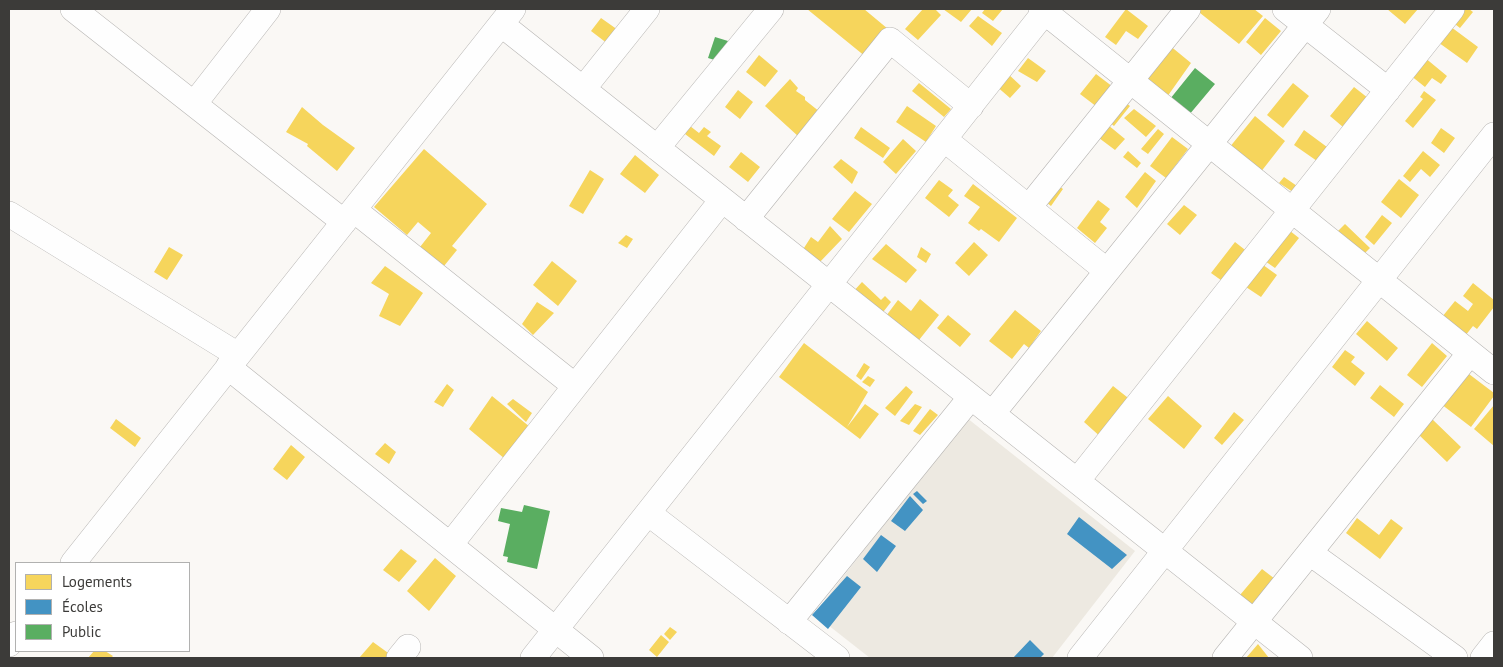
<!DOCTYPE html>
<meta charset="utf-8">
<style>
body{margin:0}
#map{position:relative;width:1503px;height:667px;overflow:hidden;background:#faf8f5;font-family:"PT Sans",sans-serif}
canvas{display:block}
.frame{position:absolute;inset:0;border:10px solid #3c3b39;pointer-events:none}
.legend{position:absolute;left:15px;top:562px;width:175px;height:90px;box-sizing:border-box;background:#fff;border:1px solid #b1b1b0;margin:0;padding:6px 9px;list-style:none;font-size:15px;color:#3c3b39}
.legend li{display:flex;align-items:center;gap:10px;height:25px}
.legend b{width:25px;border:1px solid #b1b1b0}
</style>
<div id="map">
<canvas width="1503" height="667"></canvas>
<div class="frame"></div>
<ul class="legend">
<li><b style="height:14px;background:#f6d55c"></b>Logements</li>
<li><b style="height:14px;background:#4393c3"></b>Écoles</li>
<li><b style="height:14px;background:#5aae61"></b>Public</li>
</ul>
</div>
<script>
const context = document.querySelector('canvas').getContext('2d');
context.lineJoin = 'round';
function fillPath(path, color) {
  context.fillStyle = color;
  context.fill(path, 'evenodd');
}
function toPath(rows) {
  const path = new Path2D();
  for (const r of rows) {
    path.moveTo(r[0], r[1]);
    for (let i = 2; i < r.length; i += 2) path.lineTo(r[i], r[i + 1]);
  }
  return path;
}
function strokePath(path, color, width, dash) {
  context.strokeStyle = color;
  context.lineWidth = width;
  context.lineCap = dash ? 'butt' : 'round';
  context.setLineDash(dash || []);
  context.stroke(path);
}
const built = toPath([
 [967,418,1135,551,1052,658,870,658,814,614]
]);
const homes = toPath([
 [807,9,864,9,888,29,866,57],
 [923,9,935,9,941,15,918,40,905,29],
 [943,9,972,9,961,22],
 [985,9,1003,9,993,21,982,13],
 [1126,9,1148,26,1138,39,1126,31,1116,45,1105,37],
 [1195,9,1254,9,1263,16,1239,44],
 [1387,9,1418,9,1405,24],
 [1455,9,1469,9,1473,12,1460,28,1447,18],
 [978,16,1002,33,992,46,969,26],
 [601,18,618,30,608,44,591,31],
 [1265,18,1281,31,1261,55,1246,42],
 [1447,24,1478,47,1467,63,1435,40],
 [1163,40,1191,63,1167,97,1137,73],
 [759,55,778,71,765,87,746,72],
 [1424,57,1447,76,1441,84,1432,78,1425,87,1410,75],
 [1028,58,1046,71,1037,82,1018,71],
 [1006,72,1021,86,1010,98,995,85],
 [1096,74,1117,90,1101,110,1080,94],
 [790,79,798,88,796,91,805,97,805,100,820,112,799,137,765,106],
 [919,83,951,109,944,117,912,91],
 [1293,83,1309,96,1283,128,1267,115],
 [1354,87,1368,98,1343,127,1330,116],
 [738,90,753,102,740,119,725,107],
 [1424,91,1436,100,1413,128,1405,121,1423,99,1420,97],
 [1118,96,1130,106,1114,126,1102,116],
 [907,106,936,126,926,142,896,122],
 [302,107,323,125,355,148,337,171,307,146,308,144,286,132],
 [1134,109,1156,126,1146,137,1124,118],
 [1255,116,1285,141,1260,173,1229,148],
 [1102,120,1125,139,1115,150,1091,132],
 [690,126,699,133,704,127,711,132,707,136,721,146,714,156,685,134],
 [861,127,890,148,883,158,854,138],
 [1441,128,1455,138,1444,153,1431,143],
 [1158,129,1164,134,1148,154,1141,149],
 [1304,130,1327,147,1317,161,1294,145],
 [1172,137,1188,149,1166,178,1150,166],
 [903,139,916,151,896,174,883,162],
 [424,149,487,204,452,246,457,250,444,266,420,247,431,233,418,222,407,235,374,207],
 [1128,151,1141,163,1137,168,1123,157],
 [1423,151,1440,165,1430,177,1421,169,1410,182,1403,176],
 [741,152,760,167,748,182,729,167],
 [635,155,659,175,645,193,620,174],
 [841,159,858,172,852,184,833,167],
 [590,170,604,179,583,214,569,206],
 [1145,172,1156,181,1137,208,1125,197],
 [1284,177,1297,186,1293,192,1279,183],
 [1399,179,1419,195,1401,218,1381,202],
 [939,180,953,190,948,196,959,205,949,217,925,198],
 [1054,182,1063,189,1051,206,1042,199],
 [973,184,1017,218,999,242,981,229,979,231,968,223,980,207,964,196],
 [855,191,872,204,849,232,832,219],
 [1098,200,1110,209,1100,222,1107,228,1095,243,1077,228],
 [1184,205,1197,215,1180,235,1167,224],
 [1382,215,1392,223,1374,245,1365,237],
 [1345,224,1370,248,1362,256,1337,232],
 [830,226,842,239,818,264,802,251,811,237,818,242],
 [1285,227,1299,238,1275,268,1262,259],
 [626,235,633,239,627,248,618,243],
 [974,242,988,255,969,276,955,263],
 [1235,242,1249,253,1225,283,1211,273],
 [886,244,917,270,906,283,872,259],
 [169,247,183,255,167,280,154,272],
 [921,247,931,254,926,263,917,257],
 [552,261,577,281,558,306,533,285],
 [1259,262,1277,275,1261,297,1240,283],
 [385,266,423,293,400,326,379,316,389,294,371,283],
 [862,282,881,300,885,296,891,302,880,316,852,293],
 [1473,283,1494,300,1494,307,1477,329,1473,326,1465,336,1442,317,1455,301,1468,311,1473,304,1463,296],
 [920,299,939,315,915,345,883,320,898,300,911,311],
 [537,302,554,313,533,335,522,324],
 [1015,310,1041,331,1029,348,1024,344,1012,359,989,341],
 [948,315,971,334,960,347,937,328],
 [1367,321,1398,348,1387,361,1356,334],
 [804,343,868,392,847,427,865,404,879,414,860,439,779,377],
 [1432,343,1447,356,1422,387,1407,375],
 [1345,350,1355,357,1351,362,1365,373,1355,386,1332,367],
 [864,363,870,367,861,380,856,376],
 [1465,371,1494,393,1494,396,1471,427,1441,404],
 [868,376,875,380,870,387,862,382],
 [447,384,454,390,443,407,434,402],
 [1380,385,1404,404,1394,417,1370,398],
 [906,386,913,392,895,416,885,408],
 [1113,386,1132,401,1103,439,1084,422],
 [492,396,530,427,505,459,469,429],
 [1168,396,1202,426,1184,449,1148,419],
 [513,399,532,413,526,422,507,404],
 [915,404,922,407,909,425,900,421],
 [1494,405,1494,446,1474,429],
 [930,409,938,415,920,435,913,431],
 [1234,412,1244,420,1222,445,1214,438],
 [116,419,141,438,135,447,110,428],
 [1432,419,1461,447,1447,462,1418,434],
 [385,443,396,452,389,464,375,454],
 [291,445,305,457,287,480,273,469],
 [1357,518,1379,535,1391,519,1403,528,1380,559,1346,533],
 [401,549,417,561,399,582,383,570],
 [435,558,456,576,429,611,407,591],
 [1262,569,1275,579,1253,606,1240,595],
 [670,627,677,632,670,640,664,634],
 [661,635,669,642,657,657,649,650],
 [373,642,391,655,389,658,359,658],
 [1258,644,1269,658,1246,658],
 [94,651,105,651,113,656,111,658,88,658]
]);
const schools = toPath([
 [917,491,927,501,923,504,913,494],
 [910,496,923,510,905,531,891,521],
 [1079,517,1127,555,1112,569,1067,534],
 [881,535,896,546,877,572,863,559],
 [847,576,861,587,828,629,812,615],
 [1030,640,1044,654,1040,658,1013,658]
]);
const public = toPath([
 [715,37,728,41,721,62,708,58],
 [1195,68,1215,84,1189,115,1170,99],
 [524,505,550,511,537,569,507,562,508,557,503,556,510,524,498,521,501,508,522,512]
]);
const minor = toPath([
 [73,9,344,222],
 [1041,9,1494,372],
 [1285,9,1388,90],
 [501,24,1300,658],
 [583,89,647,9],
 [194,104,268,9],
 [944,139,1107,271],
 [657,148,771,9],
 [1029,207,1188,9],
 [354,210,575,386],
 [9,214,238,355],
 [746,219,890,40,971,106],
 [228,367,591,658],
 [992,414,1318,9],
 [1077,481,1452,9],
 [648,513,837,658],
 [450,545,722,200],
 [1310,553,1455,658],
 [73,563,513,9],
 [789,622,971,397],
 [9,644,16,634],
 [399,658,408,647],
 [533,658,1047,9],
 [1080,658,1494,135],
 [1225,658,1470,353],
 [1483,658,1494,644]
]);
fillPath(built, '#ede9e1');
fillPath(homes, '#f6d55c');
fillPath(schools, '#4393c3');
fillPath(public, '#5aae61');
strokePath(minor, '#b6b4b2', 26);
strokePath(minor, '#fefefe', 25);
</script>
